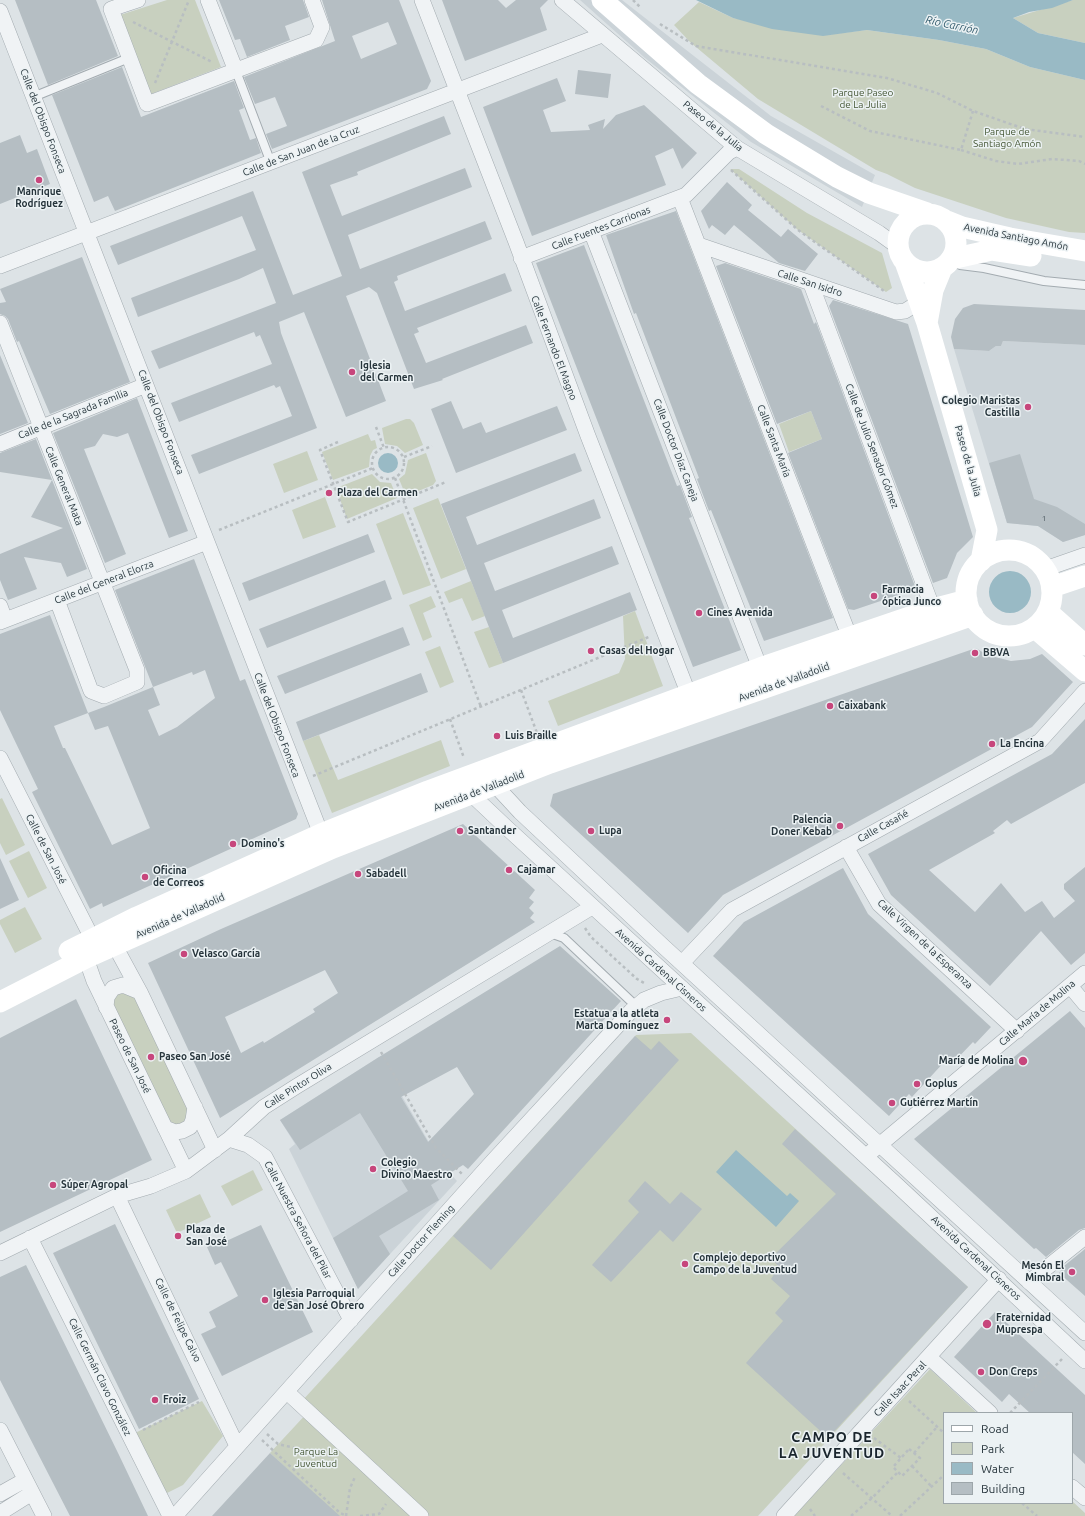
<!DOCTYPE html>
<meta charset="utf-8">
<style>
body{margin:0}
#map{position:relative;width:1085px;height:1516px;overflow:hidden;background:#dde3e6;font-family:Ubuntu,sans-serif}
canvas{display:block}
.legend{position:absolute;left:943px;top:1412px;width:130px;height:92px;box-sizing:border-box;background:#ecf2f4;border:1px solid #9da6aa;margin:0;padding:5px 7px;list-style:none;font-size:12px;color:#27353c}
.legend li{display:flex;align-items:center;gap:8px;height:20px}
.legend b{width:20px;border:1px solid #9da6aa}
</style>
<div id="map">
<canvas width="1085" height="1516"></canvas>
<ul class="legend">
<li><b style="height:5px;background:#fff"></b>Road</li>
<li><b style="height:11px;background:#c8d0bf"></b>Park</li>
<li><b style="height:11px;background:#99bac5"></b>Water</li>
<li><b style="height:11px;background:#b5bec3"></b>Building</li>
</ul>
</div>
<script>
const context = document.querySelector('canvas').getContext('2d');
context.lineJoin = 'round';
function fillPath(path, color) {
  context.fillStyle = color;
  context.fill(path, 'evenodd');
}
function toPath(rows) {
  const path = new Path2D();
  for (const r of rows) {
    if (r.length === 3) {
      path.moveTo(r[0] + r[2], r[1]);
      path.arc(r[0], r[1], r[2], 0, 2 * Math.PI);
      continue;
    }
    path.moveTo(r[0], r[1]);
    for (let i = 2; i < r.length; i += 2) path.lineTo(r[i], r[i + 1]);
  }
  return path;
}
function strokePath(path, color, width, dash) {
  context.strokeStyle = color;
  context.lineWidth = width;
  context.lineCap = dash ? 'butt' : 'round';
  context.setLineDash(dash || []);
  context.stroke(path);
}
function label(font, color, halo, rows, align = 'center') {
  context.font = font + ' Ubuntu,sans-serif';
  context.lineWidth = 3;
  context.setLineDash([]);
  context.textBaseline = 'middle';
  context.strokeStyle = halo;
  context.fillStyle = color;
  for (const [text, x, y, turn = 0] of rows) {
    context.save();
    context.translate(x, y);
    context.rotate((+turn || 0) * Math.PI / 180);
    context.textAlign = isNaN(turn) ? turn : align;
    if (halo) context.strokeText(text, 0, 0);
    context.fillText(text, 0, 0);
    context.restore();
  }
}
const built = toPath([
 [580,0,622,0,771,116,875,175,862,207,751,142,645,58],
 [1003,341,1085,345,1085,535,1063,542,1038,526,1007,523,954,349,989,351,996,346,1001,346],
 [379,1057,443,1166,457,1181,358,1289,289,1149,295,1144,280,1120]
]);
const green = toPath([
 [167,0,195,0,221,67,151,94,120,15],
 [1073,0,1085,0,1085,43,1038,33,1013,18],
 [699,2,733,18,824,35,867,30,939,40,986,49,1030,67,1085,80,1085,233,1069,232,1006,218,915,188,887,174,876,170,831,143,758,99,690,42,674,25],
 [730,169,739,169,807,213,882,253,892,288,886,292,798,230],
 [811,411,822,439,789,452,779,424],
 [406,419,410,419,414,423,423,445,405,453,397,446,385,444,382,428],
 [368,434,371,441,375,440,377,448,373,450,370,456,369,467,333,480,322,452],
 [307,451,318,480,284,493,273,464],
 [426,453,436,481,433,485,406,496,399,479,405,474,408,460],
 [372,474,380,482,391,483,397,498,347,519,336,488],
 [325,497,336,527,303,539,292,510],
 [438,498,466,569,441,579,413,508],
 [403,513,431,585,403,595,376,524],
 [471,581,485,616,472,621,462,598,449,603,444,592],
 [431,596,436,607,423,613,432,637,423,641,409,605],
 [635,611,663,686,558,726,548,701,619,673,625,659,623,616],
 [489,627,503,663,489,668,474,632],
 [440,646,454,682,440,688,425,652],
 [319,735,338,780,441,740,450,766,332,813,303,741],
 [2,798,25,845,6,855,0,843,0,799],
 [29,851,47,888,28,898,9,861],
 [25,907,42,939,15,953,0,924,0,920],
 [131,987,193,1120,175,1132,107,997],
 [691,1033,968,1287,758,1516,428,1516,302,1401,636,1035],
 [253,1170,263,1190,232,1206,221,1186],
 [200,1194,211,1217,177,1233,166,1210],
 [930,1369,977,1413,944,1413,944,1503,1072,1503,1072,1501,1085,1513,1085,1516,794,1516],
 [202,1401,223,1436,183,1485,163,1495,135,1433],
 [308,1412,421,1516,338,1516,270,1453]
]);
const water = toPath([
 [696,0,1073,0,1052,8,1029,12,1013,18,1038,33,1085,43,1085,80,1030,67,986,49,939,40,867,30,823,36,772,29,733,18],
 [388,463,10],
 [1010,592,21],
 [736,1150,787,1196,790,1193,799,1201,776,1227,716,1172]
]);
const building = toPath([
 [15,0,96,0,118,56,48,85],
 [219,0,303,0,309,17,285,26,290,40,247,57,240,39,235,40],
 [322,0,399,0,431,81,427,89,272,149,266,134,287,126,275,97,255,104,244,77,335,41],
 [388,22,397,44,361,59,352,36],
 [442,0,498,0,506,8,516,0,548,0,540,8,547,30,465,61],
 [122,67,141,117,234,81,244,108,239,110,250,140,256,138,261,153,115,211,108,196,94,202,52,95],
 [578,70,611,74,608,98,575,94],
 [557,78,566,101,543,110,551,132,590,130,588,125,605,119,603,129,616,115,644,105,697,153,682,169,673,148,655,156,666,185,532,236,483,107],
 [444,116,451,134,357,172,358,175,330,185,342,216,465,168,472,187,348,235,360,269,485,221,492,239,397,276,398,280,394,282,405,311,505,273,512,291,417,328,419,332,414,334,426,363,526,325,533,343,442,379,443,380,414,389,377,293,369,287,346,296,386,401,346,417,304,312,279,322,281,333,317,428,199,474,191,455,292,416,280,386,276,388,274,385,179,422,171,403,272,364,260,335,256,337,254,332,159,369,151,351,276,303,263,268,239,279,138,317,131,298,256,250,242,216,118,265,110,246,253,191,293,295,342,276,302,172],
 [20,135,27,153,37,149,50,184,0,204,0,143],
 [727,182,752,205,748,210,781,237,788,229,818,254,805,271,779,263,734,225,725,235,712,225,709,229,701,211],
 [676,211,833,618,764,641,711,510,709,511,697,479,699,478,636,313,634,314,606,235],
 [584,245,677,486,680,485,692,517,689,518,741,650,693,667,536,263],
 [82,257,130,382,50,414,19,341,17,342,8,319,5,316,0,314,0,303,6,302,0,289],
 [725,263,801,289,814,324,816,322,916,589,854,610,848,609,788,453,822,439,811,411,777,424,716,266],
 [833,300,908,324,973,537,957,553,947,578,933,583,829,306],
 [974,304,1085,310,1085,345,1003,341,1001,346,996,346,989,351,954,349,951,337,955,319,963,308],
 [0,355,28,423,0,434],
 [137,398,188,531,169,538,128,433,117,437,103,434,95,446,84,449,126,554,105,563,53,433],
 [451,401,463,429,481,422,486,433,557,406,567,430,456,473,431,409],
 [36,439,87,569,67,577,61,563,24,557,37,589,8,600,0,580,0,554,63,528,31,517,52,480,0,472,0,453],
 [575,453,582,471,466,517,477,545,594,499,601,518,484,563,495,591,612,546,619,564,502,610,513,638,630,592,637,610,503,663,441,504],
 [1020,454,1034,499,1057,507,1085,524,1085,535,1063,542,1038,526,1007,523,989,463],
 [368,534,375,552,249,601,242,583],
 [194,559,240,681,245,679,298,814,296,819,103,907,102,903,90,909,32,792,38,789,0,710,0,634,50,615,88,713,104,707,153,687,115,590],
 [205,670,215,698,177,727,159,736,148,710,160,705,153,687,192,672,193,675],
 [88,713,95,730,108,726,150,828,112,845,65,748,63,748,54,726],
 [385,580,392,599,267,648,259,629],
 [403,627,410,645,285,694,277,676],
 [976,648,987,655,1011,661,1030,659,1042,654,1073,682,1032,727,723,895,688,933,550,806,553,794],
 [421,673,428,692,303,741,296,722],
 [1085,719,1085,783,1011,824,1007,820,993,831,995,833,929,870,975,912,1001,883,1025,912,1042,901,1054,918,1075,901,1064,889,1064,884,1085,867,1085,953,1071,965,1041,931,990,986,891,895,868,854,1052,754],
 [463,824,535,890,529,898,534,902,529,908,534,913,530,918,535,922,220,1118,148,963,221,929],
 [325,970,338,993,313,1009,315,1012,264,1043,263,1041,241,1053,225,1017],
 [0,858,19,900,0,909],
 [843,868,868,914,991,1027,975,1044,973,1042,952,1064,946,1060,912,1097,909,1094,889,1116,713,956,744,922],
 [560,946,621,1001,468,1169,463,1165,431,1185,439,1200,379,1236,390,1254,358,1289,333,1238,408,1191,360,1113,300,1150,280,1120,379,1057],
 [457,1067,474,1094,428,1142,401,1097],
 [76,999,152,1160,0,1232,0,1038],
 [1070,1011,1085,1028,1085,1228,1079,1230,1046,1257,1036,1248,1034,1249,914,1139],
 [635,1036,651,1050,659,1041,679,1060,491,1270,453,1236],
 [795,1129,968,1287,828,1438,746,1363,783,1321,775,1313,790,1296,771,1279,779,1267,771,1258,836,1194,782,1144],
 [645,1181,670,1204,681,1192,702,1209,673,1242,660,1230,611,1282,592,1265,639,1212,628,1201],
 [115,1224,199,1399,139,1429,53,1253],
 [261,1225,313,1332,222,1376,201,1334,216,1327,209,1312,238,1296,221,1262,215,1265,207,1247,220,1240,222,1243],
 [1085,1249,1085,1296,1059,1273,1061,1271,1059,1270],
 [26,1265,119,1455,148,1516,70,1516,0,1380,0,1277],
 [995,1312,1085,1395,1085,1464,1072,1452,1072,1413,1030,1413,1009,1394,1002,1402,954,1357],
 [270,1453,340,1516,212,1516]
]);
const path = toPath([
 [633,0,641,8],
 [133,22,212,62],
 [660,24,696,46,887,78,937,93,973,111,1025,129,1085,137],
 [155,83,189,0],
 [821,106,870,131,961,150,973,111],
 [961,150,996,161,1018,164,1052,159,1079,161,1085,164],
 [731,170,798,230,884,291],
 [376,427,384,448],
 [338,442,320,450,348,522,446,482],
 [388,463,16],
 [404,457,432,446],
 [395,478,481,707],
 [219,530,373,468],
 [521,690,537,733],
 [450,719,464,758],
 [313,776,651,636],
 [585,928,591,937,637,979,644,983],
 [381,1052,436,1148,462,1174],
 [909,1401,944,1433],
 [1010,1413,1062,1359],
 [143,1430,199,1402],
 [267,1434,278,1444,333,1457],
 [874,1438,901,1458],
 [262,1440,340,1513,347,1516],
 [909,1449,920,1458,902,1476,893,1467,909,1449],
 [914,1453,937,1427],
 [912,1466,932,1487],
 [843,1473,892,1516],
 [1022,1503,1037,1516],
 [810,1509,815,1516],
 [346,1516,350,1488,355,1477],
 [360,1516,379,1514,386,1504],
 [851,1516,872,1498,898,1472],
 [900,1516,944,1475]
]);
const lane = toPath([
 [236,71,271,163],
 [33,97,129,58],
 [960,265,984,268,1044,281,1085,285],
 [550,933,564,938,636,1006]
]);
const street = toPath([
 [138,0,111,9,147,104,316,40,322,27,312,0],
 [208,0,236,71],
 [422,0,516,242,588,436,689,695],
 [562,0,737,148,879,233,897,246],
 [0,11,321,834],
 [680,198,850,638],
 [591,231,760,668],
 [699,245,896,312,905,311,913,306,918,299],
 [521,258,686,195,729,152,737,148],
 [0,266,602,35],
 [811,284,933,609],
 [0,323,137,670,137,682,104,696,91,691,57,600],
 [0,444,146,385],
 [1045,569,1085,555],
 [0,606,5,620],
 [0,622,207,542],
 [0,758,93,940],
 [492,777,495,785,520,812,664,947,1085,1333],
 [468,786,471,794,507,828,898,1186,1085,1361],
 [846,847,879,904,1017,1031],
 [106,943,115,946,140,992,215,1150],
 [89,950,86,958,94,981,186,1171],
 [682,963,732,910,1040,741,1085,691],
 [1070,986,1085,1004],
 [106,1007,107,997,113,988,123,985,140,992],
 [165,1128,175,1132,182,1131,190,1127,193,1120,195,1107],
 [229,1139,248,1145,265,1157,351,1320],
 [871,1152,1085,973],
 [117,1196,237,1446],
 [30,1238,170,1516],
 [0,1253,117,1196,151,1186,186,1171,229,1139,264,1107,297,1086,592,907],
 [1029,1282,1085,1237],
 [930,1358,990,1413],
 [287,1392,421,1516],
 [0,1430,44,1516],
 [1072,1487,1085,1498],
 [0,1494,25,1480],
 [0,1513,32,1493],
 [175,1516,492,1162,631,1011,644,1000,661,993,682,988],
 [784,1516,999,1279]
]);
const secondary = toPath([
 [602,0,698,84,766,134,837,177,869,193,927,213],
 [927,243,29],
 [947,221,962,227,1010,238,1085,251],
 [951,259,992,250,1031,256],
 [905,262,927,323,987,530,981,561],
 [927,323,933,290,942,268],
 [1009,593,43],
 [1052,587,1085,576],
 [1048,612,1085,645],
 [1035,628,1085,671],
 [69,951,137,917,321,834,428,791,760,668,933,609,967,600],
 [0,1002,86,958,333,848,550,763,973,615]
]);
const markers = [
 [39,180,4,"#c7467c"],
 [352,372,4,"#c7467c"],
 [1028,407,4,"#c7467c"],
 [329,493,4,"#c7467c"],
 [874,596,4,"#c7467c"],
 [699,613,4,"#c7467c"],
 [591,651,4,"#c7467c"],
 [975,653,4,"#c7467c"],
 [830,706,4,"#c7467c"],
 [497,736,4,"#c7467c"],
 [992,744,4,"#c7467c"],
 [840,826,4,"#c7467c"],
 [460,831,4,"#c7467c"],
 [591,831,4,"#c7467c"],
 [233,844,4,"#c7467c"],
 [509,870,4,"#c7467c"],
 [358,874,4,"#c7467c"],
 [145,877,4,"#c7467c"],
 [184,954,4,"#c7467c"],
 [667,1020,4,"#c7467c"],
 [151,1057,4,"#c7467c"],
 [1023,1061,5,"#c7467c"],
 [917,1084,4,"#c7467c"],
 [892,1103,4,"#c7467c"],
 [373,1169,4,"#c7467c"],
 [53,1185,4,"#c7467c"],
 [178,1236,4,"#c7467c"],
 [685,1264,4,"#c7467c"],
 [1072,1272,4,"#c7467c"],
 [265,1300,4,"#c7467c"],
 [987,1324,5,"#c7467c"],
 [981,1372,4,"#c7467c"],
 [155,1400,4,"#c7467c"]
];
const numberNames = [
 ["1",1044,518]
];
const parkNames = [
 ["Parque Paseo",863,93],
 ["de La Julia",863,105],
 ["Parque de",1007,132],
 ["Santiago Amón",1007,144],
 ["Parque La",316,1452],
 ["Juventud",316,1464]
];
const streetNames = [
 ["Calle del Obispo Fonseca",43,121,69],
 ["Paseo de la Julia",713,126,39],
 ["Calle de San Juan de la Cruz",301,151,-21],
 ["Calle Fuentes Carrionas",601,228,-21],
 ["Avenida Santiago Amón",1016,237,11],
 ["Calle San Isidro",810,283,18],
 ["Calle Fernando El Magno",554,348,69],
 ["Calle de la Sagrada Familia",73,414,-22],
 ["Calle del Obispo Fonseca",161,422,69],
 ["Calle Santa María",774,441,69],
 ["Calle de Julio Senador Gómez",872,446,69],
 ["Calle Doctor Díaz Caneja",676,450,69],
 ["Paseo de la Julia",968,461,74],
 ["Calle General Mata",64,486,68],
 ["Calle del General Elorza",104,582,-21],
 ["Avenida de Valladolid",784,682,-20],
 ["Calle del Obispo Fonseca",277,725,69],
 ["Avenida de Valladolid",479,791,-21],
 ["Calle Casañé",883,826,-29],
 ["Calle de San José",46,849,63],
 ["Avenida de Valladolid",180,916,-24],
 ["Calle Virgen de la Esperanza",925,944,43],
 ["Avenida Cardenal Cisneros",661,970,42],
 ["Calle María de Molina",1037,1013,-40],
 ["Paseo de San José",130,1056,64],
 ["Calle Pintor Oliva",298,1086,-32],
 ["Calle Nuestra Señora del Pilar",298,1220,62],
 ["Calle Doctor Fleming",421,1241,-48],
 ["Avenida Cardenal Cisneros",976,1258,43],
 ["Calle de Felipe Calvo",178,1320,64],
 ["Calle Germán Clavo González",100,1377,64],
 ["Calle Isaac Peral",900,1389,-47]
];
const poiNames = [
 ["Manrique",39,192,"center"],
 ["Rodríguez",39,204,"center"],
 ["Iglesia",360,366],
 ["del Carmen",360,378],
 ["Colegio Maristas",1020,401,"right"],
 ["Castilla",1020,413,"right"],
 ["Plaza del Carmen",337,493],
 ["Farmacia",882,590],
 ["óptica Junco",882,602],
 ["Cines Avenida",707,613],
 ["Casas del Hogar",599,651],
 ["BBVA",983,653],
 ["Caixabank",838,706],
 ["Luis Braille",505,736],
 ["La Encina",1000,744],
 ["Palencia",832,820,"right"],
 ["Doner Kebab",832,832,"right"],
 ["Santander",468,831],
 ["Lupa",599,831],
 ["Domino's",241,844],
 ["Cajamar",517,870],
 ["Oficina",153,871],
 ["de Correos",153,883],
 ["Sabadell",366,874],
 ["Velasco García",192,954],
 ["Estatua a la atleta",659,1014,"right"],
 ["Marta Domínguez",659,1026,"right"],
 ["Paseo San José",159,1057],
 ["María de Molina",1014,1061,"right"],
 ["Goplus",925,1084],
 ["Gutiérrez Martín",900,1103],
 ["Colegio",381,1163],
 ["Divino Maestro",381,1175],
 ["Súper Agropal",61,1185],
 ["Plaza de",186,1230],
 ["San José",186,1242],
 ["Complejo deportivo",693,1258],
 ["Campo de la Juventud",693,1270],
 ["Mesón El",1064,1266,"right"],
 ["Mimbral",1064,1278,"right"],
 ["Iglesia Parroquial",273,1294],
 ["de San José Obrero",273,1306],
 ["Fraternidad",996,1318],
 ["Muprespa",996,1330],
 ["Don Creps",989,1372],
 ["Froiz",163,1400]
];
const waterNames = [
 ["Río Carrión",952,25,12]
];
const districtNames = [
 ["CAMPO DE",832,1437],
 ["LA JUVENTUD",832,1453]
];
fillPath(built, '#cbd3d8');
fillPath(green, '#c8d0bf');
fillPath(water, '#99bac5');
fillPath(building, '#b5bec3');
strokePath(lane, '#a3abb0', 10);
strokePath(street, '#a3abb0', 16);
strokePath(path, '#b8bec1', 2.5, [3, 3]);
strokePath(lane, '#f0f3f5', 8);
strokePath(street, '#f0f3f5', 15);
strokePath(secondary, '#fff', 21);
for (const [x, y, r, color] of markers) {
  const dot = new Path2D();
  dot.arc(x, y, r, 0, 2 * Math.PI);
  context.fillStyle = color;
  context.fill(dot);
  strokePath(dot, '#ecf2f4', 1.5);
}
label('8px', '#4a575e', null, numberNames);
label('10px', '#455735', '#ecf2f4', parkNames);
label('10px', '#27353c', '#ecf2f4', streetNames);
label('bold 10px', '#27353c', '#ecf2f4', poiNames, 'left');
label('italic 11px', '#345d6e', '#ecf2f4', waterNames);
context.letterSpacing = '1px';
label('bold 14px', '#1a252d', '#ecf2f4', districtNames);
context.letterSpacing = '0px';
</script>
